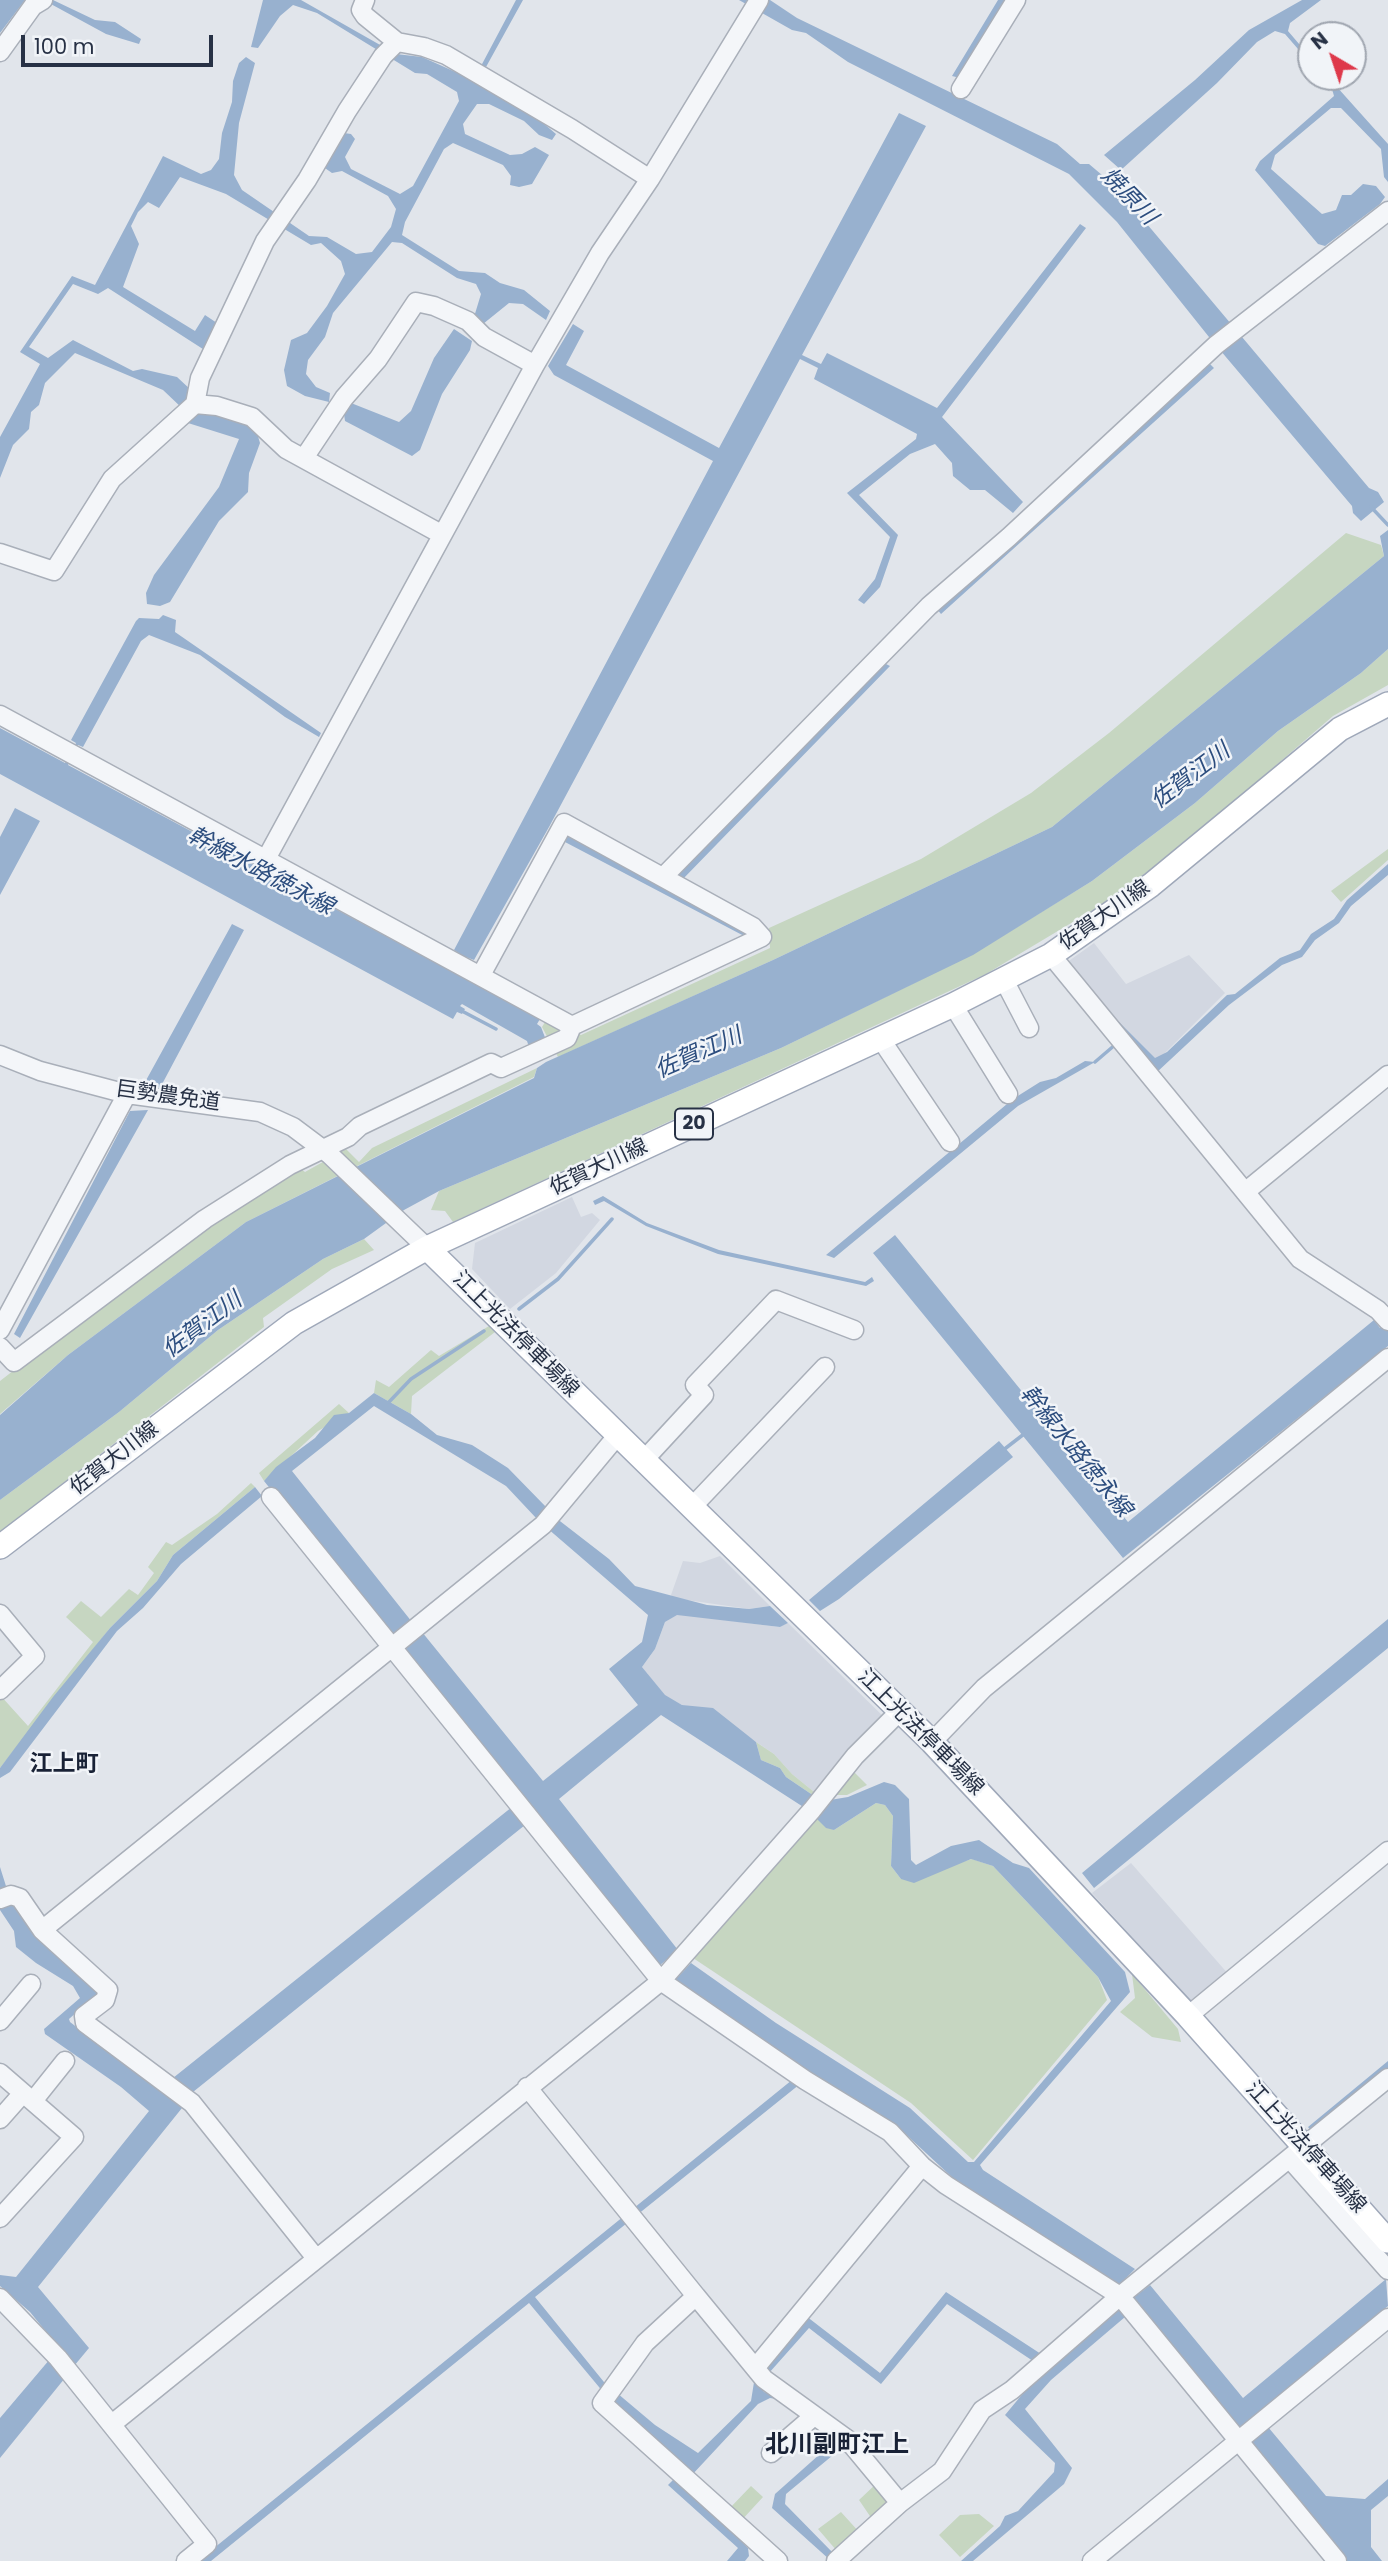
<!DOCTYPE html>
<meta charset="utf-8">
<style>
body{margin:0}
#map{position:relative;width:1388px;height:2561px;overflow:hidden;background:#e1e5eb;font-family:Poppins,sans-serif}
canvas{display:block}
.north{position:absolute;left:1297px;top:21px;width:70px;height:70px;box-sizing:border-box;background:#f1f4f8;border:2px solid #a0a6b0;border-radius:50%;rotate:321deg;font-size:19px;font-weight:700;line-height:28px;text-align:center;color:#273145}
.north::after{content:'';display:block;margin:auto;width:24px;height:32px;background:#de394b;clip-path:polygon(50% 0,100% 100%,50% 72%,0 100%)}
.scale{position:absolute;left:21px;top:35px;width:192px;height:32px;box-sizing:border-box;border:4px solid #273145;border-top:0;padding-left:9px;font-size:21px;line-height:24px;white-space:nowrap;color:#273145;-webkit-text-stroke:5px #f1f4f8;paint-order:stroke}
</style>
<div id="map">
<canvas width="1388" height="2561"></canvas>
<div class="north">N</div>
<div class="scale">100 m</div>
</div>
<script>
const context = document.querySelector('canvas').getContext('2d');
context.lineJoin = 'round';
function fillPath(path, color) {
  context.fillStyle = color;
  context.fill(path, 'evenodd');
}
function toPath(rows) {
  const path = new Path2D();
  for (const r of rows) {
    path.moveTo(r[0], r[1]);
    for (let i = 2; i < r.length; i += 2) path.lineTo(r[i], r[i + 1]);
  }
  return path;
}
function strokePath(path, color, width, dash) {
  context.strokeStyle = color;
  context.lineWidth = width;
  context.lineCap = dash ? 'butt' : 'round';
  context.setLineDash(dash || []);
  context.stroke(path);
}
function label(font, color, halo, rows, align = 'center') {
  context.font = font + ' Poppins,"Noto Sans JP",sans-serif';
  context.lineWidth = 5;
  context.setLineDash([]);
  context.textBaseline = 'middle';
  context.strokeStyle = halo;
  context.fillStyle = color;
  for (const [text, x, y, turn = 0] of rows) {
    context.save();
    context.translate(x, y);
    context.rotate((+turn || 0) * Math.PI / 180);
    context.textAlign = isNaN(turn) ? turn : align;
    if (halo) context.strokeText(text, 0, 0);
    context.fillText(text, 0, 0);
    context.restore();
  }
}
const built = toPath([
 [1094,943,1126,984,1189,955,1225,993,1155,1063,1121,1032,1066,963],
 [572,1197,581,1217,592,1213,600,1220,556,1273,510,1309,472,1269,475,1243],
 [720,1556,770,1606,749,1609,673,1598,671,1595,683,1561,700,1563],
 [677,1614,779,1627,788,1623,887,1720,819,1796,792,1774,774,1754,709,1710,682,1705,665,1696,642,1667,655,1649,665,1622],
 [1131,1863,1230,1976,1193,2004,1092,1893]
]);
const green = toPath([
 [1346,533,1381,545,1384,556,1052,827,773,960,558,1057,542,1027,548,1017,581,1035,770,948,769,928,921,859,1031,793,1109,733],
 [1388,649,1388,685,1333,716,1178,850,1098,907,986,974,453,1222,445,1211,431,1210,439,1191,781,1048,973,954,1092,881,1195,803,1278,731,1361,673],
 [1388,849,1388,860,1341,902,1331,891],
 [537,1068,534,1077,246,1222,68,1355,0,1414,0,1381,205,1222,297,1166,305,1172,346,1149,359,1162,372,1148],
 [364,1239,374,1250,332,1269,263,1318,264,1327,0,1532,0,1500,119,1412,218,1330,323,1259],
 [489,1326,495,1332,412,1396,411,1414,374,1393,376,1380,389,1387,431,1350,439,1356],
 [339,1404,349,1413,318,1431,264,1481,259,1473],
 [251,1483,255,1487,173,1555,157,1581,110,1628,0,1768,0,1695,28,1726,93,1642,66,1617,81,1601,101,1617,129,1589,138,1595,154,1573,148,1567,166,1542,172,1545,217,1514],
 [756,1742,774,1754,792,1774,819,1796,817,1798,786,1777,780,1768,761,1760],
 [850,1768,867,1785,847,1795,828,1795],
 [876,1803,885,1805,893,1816,891,1866,901,1879,972,1859,993,1866,1098,1977,1107,2000,973,2160,911,2103,690,1956,814,1815,834,1830],
 [1132,1974,1178,2029,1181,2042,1152,2037,1120,2012,1135,1998],
 [878,2482,895,2502,874,2522,859,2500],
 [751,2486,763,2497,740,2522,728,2510],
 [841,2512,860,2533,837,2551,818,2529],
 [979,2514,994,2526,960,2557,939,2535,960,2515]
]);
const water = toPath([
 [0,0,25,0,0,33],
 [53,0,95,20,115,22,141,39,139,44,106,34,49,3],
 [263,0,301,0,396,54,422,57,478,82,536,117,556,134,552,140,539,135,524,121,489,104,477,104,463,124,465,134,510,155,522,154,535,147,549,155,532,184,519,187,510,185,511,176,503,165,453,143,444,149,405,222,402,235,459,271,485,273,500,283,524,290,550,311,546,320,523,304,509,303,483,324,474,317,481,294,476,284,457,278,402,243,392,242,333,313,325,337,308,360,306,374,316,387,330,393,329,402,305,396,287,386,284,370,291,340,307,333,327,306,345,274,341,261,321,243,311,245,226,194,180,177,159,208,148,202,138,212,131,226,139,244,123,287,195,331,205,315,220,325,206,351,108,288,98,294,73,284,29,347,48,358,73,340,133,371,142,369,177,377,191,390,183,409,163,390,75,353,45,383,39,405,31,412,29,429,13,445,0,478,0,437,40,364,20,352,72,276,95,285,163,156,201,174,211,170,219,159,222,133,232,102,233,81,239,63,246,57,255,63,239,123,234,175,242,190,309,236,327,237,356,254,372,252,391,227,396,209,388,196,342,171,332,173,322,166,344,133,351,134,355,139,345,157,351,169,400,194,413,186,459,101,457,92,427,74,415,73,317,13,293,5,280,16,258,48,251,47],
 [516,0,523,0,486,67,481,66],
 [739,0,770,0,797,18,1057,144,1080,164,1089,164,1115,186,1369,488,1378,492,1384,502,1361,521,1353,513,1352,506,1209,337,1117,222,1069,174,848,62,806,33,792,30],
 [998,0,1009,0,960,78,952,76],
 [1302,0,1321,0,1290,23,1288,31,1311,58,1311,64,1285,34,1275,31,1257,42,1217,83,1121,170,1104,155,1195,80,1249,30],
 [1322,77,1328,77,1388,144,1388,182,1384,177,1381,149,1341,108,1331,108,1275,155,1271,169,1322,214,1336,210,1342,195,1351,195,1363,184,1376,186,1385,197,1380,204,1325,246,1318,244,1255,170,1260,161,1334,96,1332,89],
 [899,113,926,126,802,355,821,364,827,353,937,408,1080,224,1086,228,942,417,1023,502,1013,513,985,490,970,490,953,476,952,463,935,444,910,454,859,495,898,535,880,587,864,604,858,600,875,579,890,537,847,493,916,439,917,434,814,379,818,368,800,359,549,827,474,960,463,956,454,950,713,461,554,375,548,366,573,324,584,331,566,365,719,448],
 [454,329,472,341,470,350,442,394,420,450,412,456,345,421,344,414,351,403,399,422,411,411,434,358],
 [1209,363,1214,368,941,614,937,609],
 [198,411,247,424,257,433,260,443,249,473,248,492,219,521,170,602,160,606,147,604,146,593,154,575,219,487,239,439,188,423,191,415],
 [1388,530,1388,649,1361,673,1278,731,1195,803,1092,881,973,955,781,1048,439,1191,404,1210,364,1239,323,1259,218,1330,119,1412,0,1500,0,1415,68,1355,246,1222,534,1078,537,1068,546,1062,773,960,1052,827,1384,556,1380,536],
 [163,615,176,620,175,632,321,733,319,737,285,717,200,655,149,635,141,641,83,747,78,745,68,765,540,1019,537,1024,541,1027,546,1040,529,1047,527,1041,462,1004,460,1006,465,1009,462,1014,457,1012,453,1019,0,774,0,728,65,763,76,743,71,740,136,621,139,618,159,619],
 [884,663,890,666,682,880,676,876],
 [15,808,40,821,0,895,0,837],
 [569,833,748,931,746,937,565,842],
 [1388,864,1388,875,1351,906,1339,923,1315,940,1302,957,1282,965,1229,1005,1156,1073,1125,1035,1118,1021,1155,1058,1167,1052,1227,995,1235,994,1280,958,1300,950,1311,934,1334,919,1347,900],
 [232,924,244,930,160,1088,144,1084],
 [1085,1061,1095,1062,1018,1106,834,1258,826,1255,1013,1099,1040,1082,1056,1078],
 [148,1110,20,1338,14,1334,130,1111],
 [603,1196,647,1223,719,1250,865,1282,872,1277,874,1281,866,1286,718,1254,646,1226,604,1201,595,1205,593,1201],
 [895,1235,1128,1522,1374,1320,1380,1328,1384,1325,1388,1329,1388,1346,1123,1558,873,1253],
 [374,1393,411,1414,437,1435,472,1445,508,1468,547,1508,537,1519,506,1486,374,1406,292,1471,412,1622,393,1636,275,1489,272,1491,264,1481,276,1467,315,1438,334,1415,349,1413],
 [999,1441,1013,1457,839,1599,820,1611,809,1600],
 [255,1487,262,1496,181,1564,143,1608,117,1631,10,1772,0,1778,0,1768,53,1697,110,1628,157,1581,173,1555],
 [556,1518,609,1559,635,1586,707,1605,749,1609,770,1606,788,1623,780,1627,677,1615,665,1622,655,1649,642,1667,665,1695,682,1705,713,1708,756,1742,761,1760,780,1768,786,1777,817,1798,824,1801,848,1797,884,1782,895,1785,909,1799,911,1860,916,1865,951,1846,979,1840,1013,1863,1029,1868,1125,1972,1130,1992,980,2165,983,2170,1135,2269,1119,2285,954,2179,899,2128,805,2072,675,1980,691,1963,776,2023,910,2108,968,2162,974,2162,1111,2001,1098,1977,993,1866,971,1859,914,1883,901,1879,891,1866,893,1816,885,1805,876,1803,834,1830,826,1828,808,1810,661,1715,559,1799,678,1950,659,1966,403,1648,422,1632,543,1781,638,1705,609,1669,642,1642,648,1615,547,1528],
 [1388,1619,1388,1648,1094,1888,1082,1873],
 [512,1807,525,1825,193,2092,173,2078],
 [0,1867,11,1902,96,1990,96,1995,69,2019,70,2022,182,2108,38,2287,89,2348,74,2366,30,2312,0,2286,0,2275,16,2277,149,2111,121,2087,45,2034,44,2029,80,1998,73,1986,36,1963,16,1947,14,1931,0,1910],
 [1388,2061,1388,2069,1312,2132,1308,2127],
 [792,2080,800,2084,535,2297,608,2387,604,2393,529,2303,211,2561,198,2561],
 [1386,2279,1388,2306,1240,2428,1132,2299,1150,2285,1243,2398],
 [946,2292,1041,2354,1033,2361,947,2304,881,2384,809,2328,769,2373,763,2369,806,2316,880,2373],
 [1117,2308,1125,2317,1051,2380,1025,2409,1072,2468,1064,2484,973,2561,961,2561,1000,2526,1005,2516,1018,2511,1054,2472,1055,2463,1005,2415,1045,2367],
 [50,2359,65,2378,0,2458,0,2418],
 [755,2376,764,2392,777,2395,806,2419,777,2399,770,2398,758,2404,691,2476,613,2404,617,2393,655,2425,698,2453,751,2401],
 [819,2424,844,2446,786,2494,785,2504,835,2555,830,2560,772,2508,775,2494,829,2446,829,2441,815,2427],
 [1268,2427,1326,2496,1365,2499,1388,2479,1388,2496,1371,2510,1371,2547,1382,2561,1347,2561,1250,2443],
 [676,2477,748,2548,749,2556,745,2561,727,2561,738,2548,668,2485]
]);
const stream = toPath([
 [1371,507,1388,525],
 [460,1010,496,1029],
 [1095,1062,1116,1044],
 [519,1309,558,1279,612,1219],
 [389,1402,411,1379,484,1331],
 [1002,1451,1024,1434]
]);
const minor = toPath([
 [365,0,361,10,365,16,397,42],
 [0,52,33,6,43,0],
 [961,89,1016,0],
 [195,404,217,406,252,417,286,449,441,534],
 [304,458,344,398,378,359,416,302,434,306,468,321,484,337,535,365],
 [0,553,54,571,112,479,195,404,200,378,265,241,307,180,347,111,383,56,397,42,424,47,446,55,572,129,650,179],
 [0,715,572,1026],
 [266,859,535,365,600,253,650,179,759,0],
 [664,876,929,606,1009,537,1216,345,1388,211],
 [1051,955,1300,1259,1378,1310,1388,1321],
 [1004,980,1029,1028],
 [953,1005,1008,1094],
 [880,1038,950,1142],
 [0,1055,40,1071,127,1094,260,1112,293,1127,329,1154,427,1248],
 [1245,1192,1388,1075],
 [0,1330,127,1094],
 [0,1347,14,1362,205,1219,290,1165,348,1137,360,1126,491,1063,501,1068,567,1038,572,1026,762,937,753,927,564,823,481,975],
 [643,1461,704,1395,695,1385,776,1300,854,1330],
 [271,1497,661,1981,805,2080,890,2132,922,2166,946,2185,1120,2296,1337,2561],
 [691,1508,825,1367],
 [0,1614,35,1656,0,1690],
 [932,1742,984,1688,1388,1358],
 [0,1899,11,1895,20,1898,42,1930,108,1990,105,2000,84,2016,85,2023,192,2103,315,2257],
 [42,1930,543,1525,617,1436],
 [1188,2016,1388,1851],
 [0,2021,31,1984],
 [0,2073,74,2137,0,2218],
 [527,2087,696,2296],
 [33,2101,65,2061],
 [0,2119,23,2093],
 [1290,2159,1388,2270],
 [0,2298,58,2358,207,2544,186,2561],
 [756,2367,922,2166],
 [112,2424,661,1981,812,1810,855,1756,900,1711],
 [771,2453,814,2416],
 [778,2561,602,2403,645,2343,696,2296,764,2379,847,2439,900,2503],
 [836,2561,900,2503,942,2471,982,2410,1012,2390,1120,2296,1388,2078],
 [1092,2561,1388,2318]
]);
const major = toPath([
 [427,1248,932,1742,1188,2016,1388,2241],
 [0,1547,294,1323,427,1248,953,1005,1051,955,1151,885,1340,729,1388,704]
]);
const shields = [
 [694,1124,38]
];
const shieldNames = [
 ["20",694,1124]
];
const streetNames = [
 ["佐賀大川線",1105,916,-35],
 ["巨勢農免道",168,1097,8],
 ["佐賀大川線",599,1168,-25],
 ["江上光法停車場線",515,1335,45],
 ["佐賀大川線",115,1459,-38],
 ["江上光法停車場線",920,1733,45],
 ["江上光法停車場線",1305,2148,48]
];
const waterNames = [
 ["焼原川",1128,197,46],
 ["佐賀江川",1191,777,-37],
 ["幹線水路徳永線",260,872,28],
 ["佐賀江川",699,1054,-24],
 ["佐賀江川",203,1326,-37],
 ["幹線水路徳永線",1075,1452,51]
];
const neighbourhoodNames = [
 ["江上町",64,1765]
];
const quarterNames = [
 ["北川副町江上",837,2446]
];
fillPath(built, '#d2d7e1');
fillPath(green, '#c6d6c1');
fillPath(water, '#98b1cf');
strokePath(stream, '#98b1cf', 3.5);
strokePath(minor, '#a9afb9', 21);
strokePath(major, '#9fa8b9', 26);
strokePath(minor, '#f4f6f9', 18);
strokePath(major, '#fff', 23);
for (const [x, y, w] of shields) {
  const box = new Path2D();
  box.roundRect(x - w / 2, y - 15.5, w, 31, 5);
  context.fillStyle = '#f1f4f8';
  context.fill(box);
  strokePath(box, '#273145', 2);
}
label('bold 19px', '#273145', null, shieldNames);
label('21px', '#273145', '#f1f4f8', streetNames);
label('italic 23px', '#2c4d7e', '#f1f4f8', waterNames);
label('bold 23px', '#192236', '#f1f4f8', neighbourhoodNames);
label('bold 24px', '#192236', '#f1f4f8', quarterNames);
</script>
